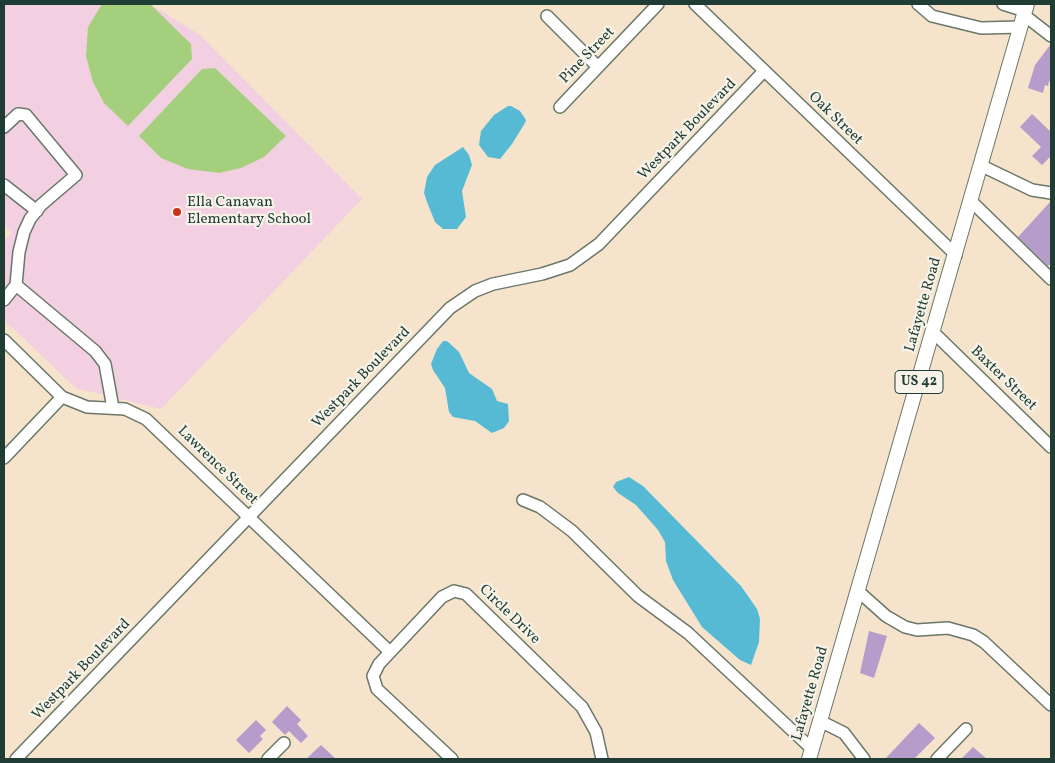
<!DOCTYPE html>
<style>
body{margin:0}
#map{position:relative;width:1055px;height:763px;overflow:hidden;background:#f5e3cc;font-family:Vollkorn,serif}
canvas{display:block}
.frame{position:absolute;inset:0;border:5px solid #1f3d34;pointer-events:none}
</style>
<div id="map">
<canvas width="1055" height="763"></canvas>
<div class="frame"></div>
</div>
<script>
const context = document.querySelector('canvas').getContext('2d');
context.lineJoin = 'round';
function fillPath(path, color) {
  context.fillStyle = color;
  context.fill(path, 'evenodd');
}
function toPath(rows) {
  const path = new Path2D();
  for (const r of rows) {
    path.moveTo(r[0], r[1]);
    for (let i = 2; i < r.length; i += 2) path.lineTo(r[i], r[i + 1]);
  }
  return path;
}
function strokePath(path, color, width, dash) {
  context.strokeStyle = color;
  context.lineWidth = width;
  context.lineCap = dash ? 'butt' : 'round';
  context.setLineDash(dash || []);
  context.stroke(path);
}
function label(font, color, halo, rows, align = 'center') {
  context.font = font + ' Vollkorn,serif';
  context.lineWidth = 4.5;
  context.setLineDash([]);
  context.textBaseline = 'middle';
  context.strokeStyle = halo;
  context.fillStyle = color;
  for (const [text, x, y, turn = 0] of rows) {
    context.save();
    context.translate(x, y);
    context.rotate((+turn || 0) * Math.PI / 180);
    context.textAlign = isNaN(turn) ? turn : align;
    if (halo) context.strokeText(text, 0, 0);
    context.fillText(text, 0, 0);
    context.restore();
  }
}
const built = toPath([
 [4,4,150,4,200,35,362,199,161,409,76,388,4,320,4,241,12,233,4,226]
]);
const green = toPath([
 [102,4,150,4,191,44,192,59,128,126,104,103,93,82,86,56,88,27],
 [215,68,286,136,264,157,241,168,219,173,188,169,161,158,139,136,202,69]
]);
const water = toPath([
 [508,106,511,106,520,111,526,120,525,123,512,144,500,159,488,157,479,145,481,131,494,115],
 [463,147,469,155,472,165,462,191,466,217,457,229,443,229,435,222,427,202,424,193,427,177,435,165],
 [443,341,447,341,459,352,469,373,492,389,497,401,508,404,509,421,504,428,492,433,475,421,453,417,449,412,445,388,433,370,431,364,437,349],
 [629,477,643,486,741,586,757,609,760,619,759,642,751,665,740,660,702,627,673,580,666,561,665,542,658,530,636,505,618,493,613,487,616,482]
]);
const building = toPath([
 [1051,44,1051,82,1049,81,1048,86,1045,85,1043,93,1028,88,1035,65],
 [1032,114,1051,132,1051,156,1042,165,1032,156,1041,147,1020,127],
 [1051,201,1051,263,1048,266,1018,237],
 [869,631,887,636,874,678,860,673],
 [287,706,301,720,297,724,308,736,301,743,289,731,285,735,272,722],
 [256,720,266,730,260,736,263,739,249,753,236,740],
 [919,723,935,738,914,759,885,759],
 [321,745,336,759,306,759],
 [973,747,987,759,961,759]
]);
const minor = toPath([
 [695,4,956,255],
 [918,4,932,16,981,28,1021,27],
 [1003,4,1025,11],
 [1024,15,1051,36],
 [547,16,598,67],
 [560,107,658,4],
 [4,127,18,114,26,115,76,175,41,205,30,219,24,232,19,252,16,285,4,300],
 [982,166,1032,190,1051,193],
 [4,185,37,211],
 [972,202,1051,279],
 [16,285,95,351,105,364,113,408],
 [933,332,1051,447],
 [4,340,62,397,87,407,125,409,146,419,390,652],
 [4,458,62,397],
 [523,500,540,507,572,531,638,596,688,633,812,749],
 [858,591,886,616,905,627,917,630,948,628,973,635,984,642,1051,705],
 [820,721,844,733,864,759],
 [16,759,450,308,475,291,493,284,542,274,570,265,599,244,764,71],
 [268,759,284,743],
 [452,759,377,689,373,676,379,664,442,597,454,591,466,594,582,707,596,732,602,759],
 [937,759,966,729]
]);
const major = toPath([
 [809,759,1027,4]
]);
const markers = [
 [177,212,5,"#c8321e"]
];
const shields = [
 [919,382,48]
];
const shieldNames = [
 ["US 42",919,382]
];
const streetNames = [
 ["Pine Street",588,56,-46],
 ["Oak Street",835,119,44],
 ["Westpark Boulevard",688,130,-46],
 ["Lafayette Road",924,305,-74],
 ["Westpark Boulevard",362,378,-46],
 ["Baxter Street",1003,379,44],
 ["Lawrence Street",217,466,44],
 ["Circle Drive",509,615,44],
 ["Westpark Boulevard",82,670,-46],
 ["Lafayette Road",811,694,-74]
];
const poiNames = [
 ["Ella Canavan",187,203],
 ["Elementary School",187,220]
];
fillPath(built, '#f2cfe1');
fillPath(green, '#a4d07d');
fillPath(water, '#56bad5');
fillPath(building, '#b59cca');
strokePath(minor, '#6a7769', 14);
strokePath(major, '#6a7769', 16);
strokePath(minor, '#fff', 11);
strokePath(major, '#fff', 14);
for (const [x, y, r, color] of markers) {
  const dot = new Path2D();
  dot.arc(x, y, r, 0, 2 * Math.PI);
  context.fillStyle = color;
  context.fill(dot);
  strokePath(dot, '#f7f3e8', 2);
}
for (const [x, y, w] of shields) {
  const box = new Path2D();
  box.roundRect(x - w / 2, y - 11.5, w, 23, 4);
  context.fillStyle = '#f7f3e8';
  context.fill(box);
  strokePath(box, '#1f3d34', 1);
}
label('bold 14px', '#1f3d34', null, shieldNames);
label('15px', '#1f3d34', '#f7f3e8', streetNames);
label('15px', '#1f3d34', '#f7f3e8', poiNames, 'left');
</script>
